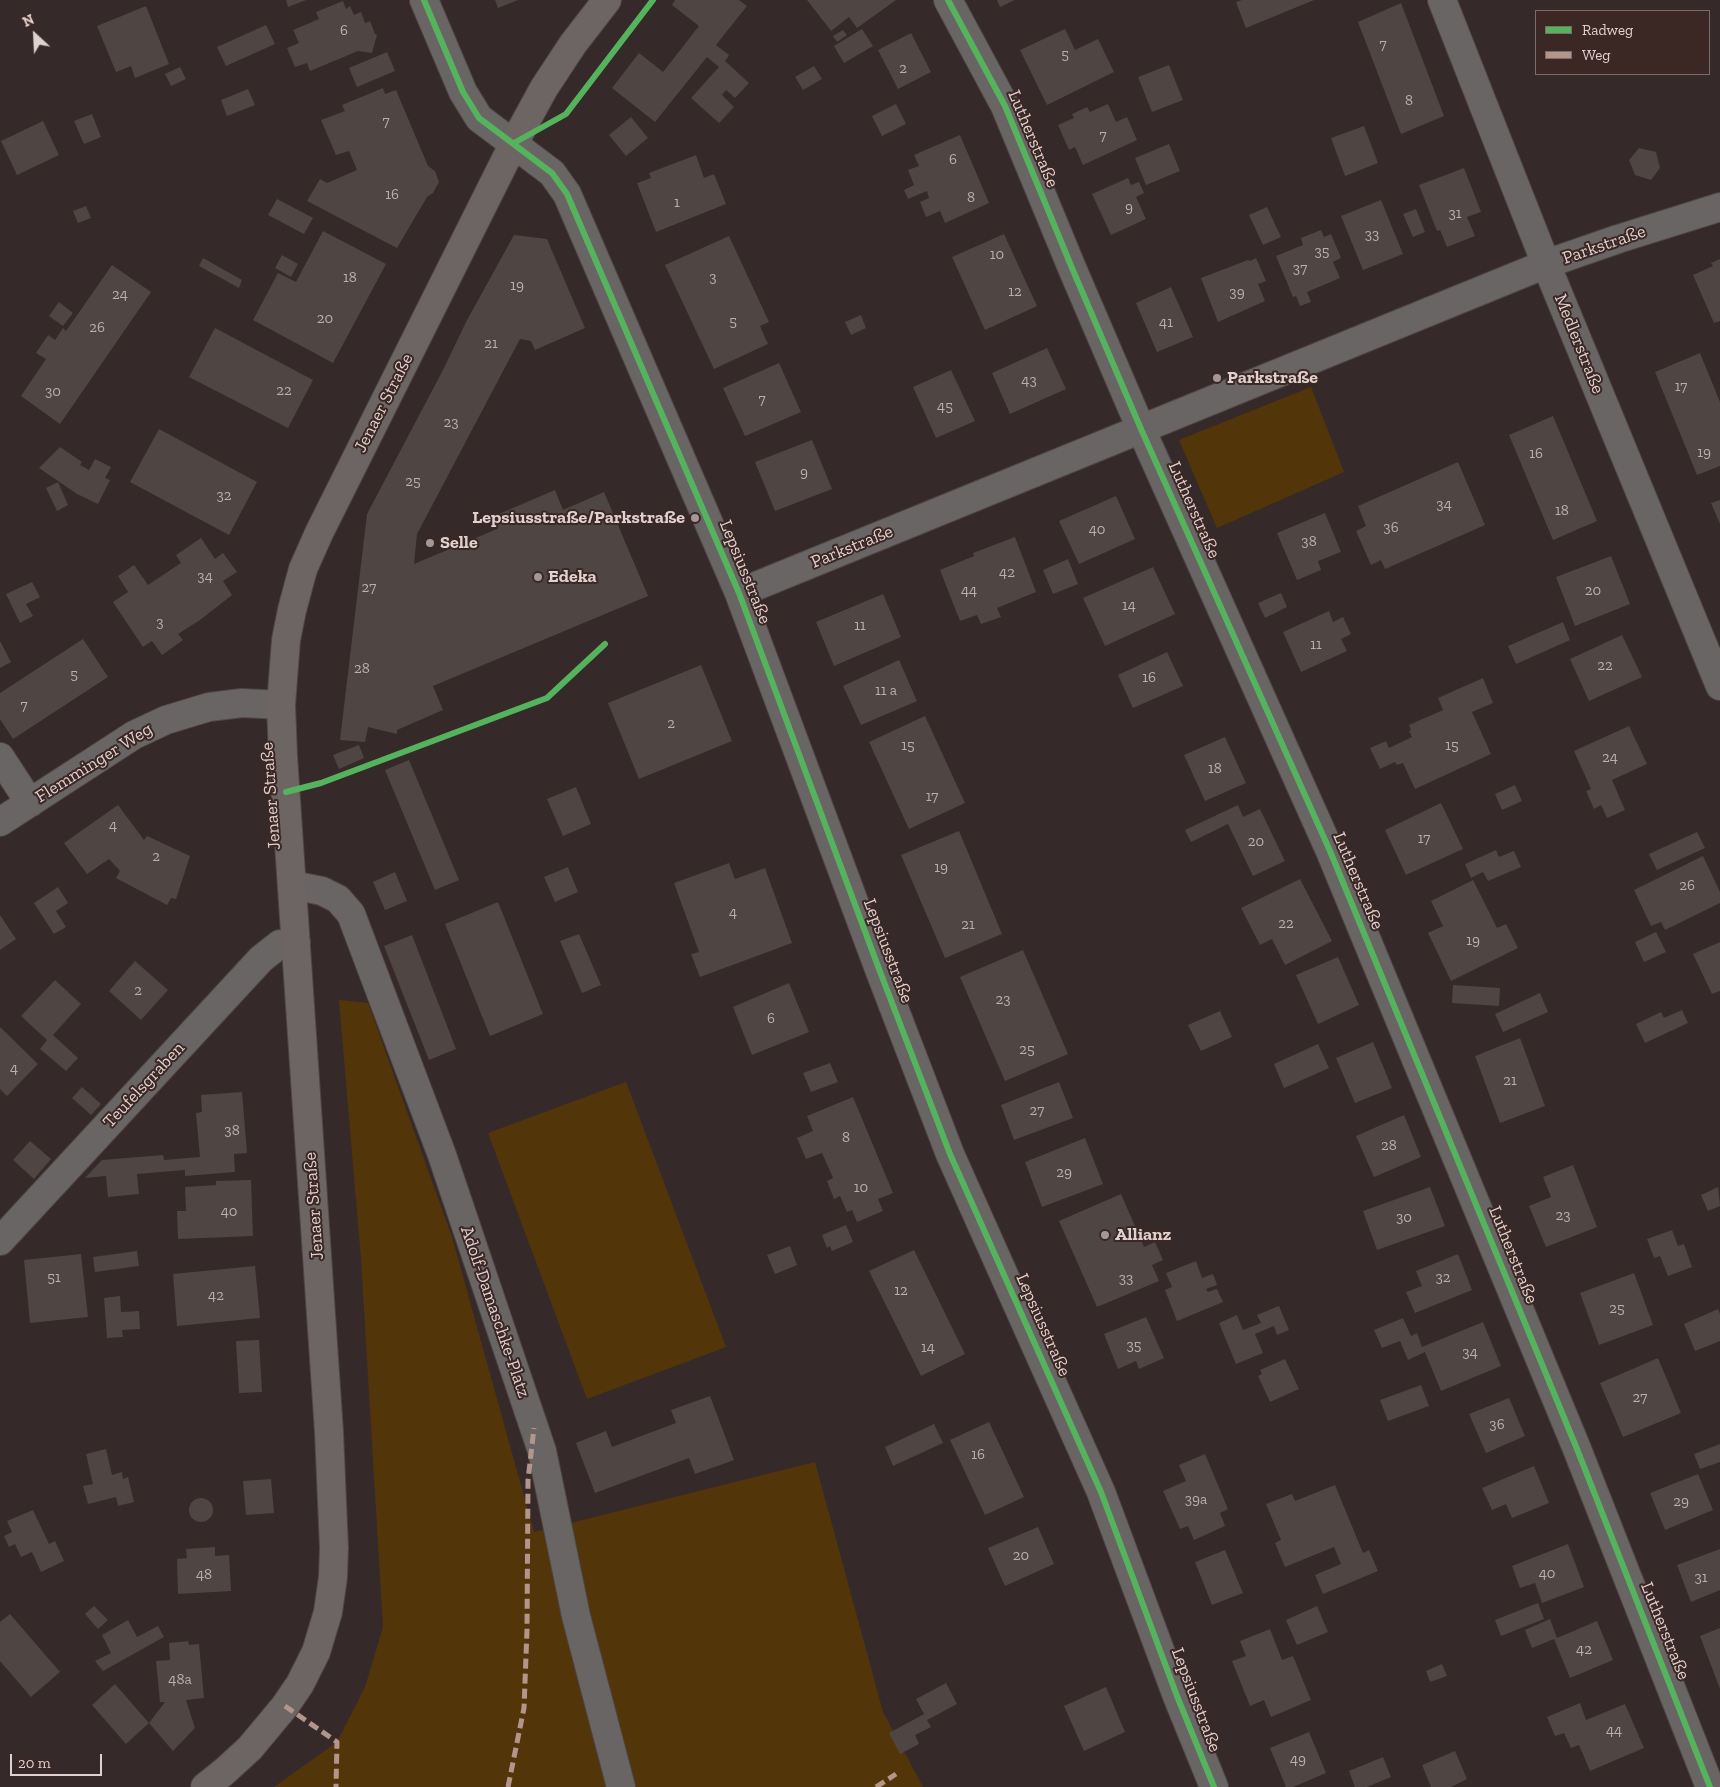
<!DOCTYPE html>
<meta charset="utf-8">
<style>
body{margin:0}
#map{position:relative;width:1720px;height:1787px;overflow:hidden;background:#352a29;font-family:"Zilla Slab",serif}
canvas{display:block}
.legend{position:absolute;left:1535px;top:10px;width:175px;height:65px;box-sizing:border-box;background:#3b2723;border:1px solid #7d6b68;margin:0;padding:6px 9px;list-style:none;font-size:15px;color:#dfd1cf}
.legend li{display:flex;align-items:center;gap:10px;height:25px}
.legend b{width:25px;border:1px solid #7d6b68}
.north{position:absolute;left:10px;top:10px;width:50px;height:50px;-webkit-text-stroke:4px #3b2723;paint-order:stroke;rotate:335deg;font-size:14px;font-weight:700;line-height:20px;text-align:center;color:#dfd1cf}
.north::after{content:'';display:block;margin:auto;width:18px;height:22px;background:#dfd1cf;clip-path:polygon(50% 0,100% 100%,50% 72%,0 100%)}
.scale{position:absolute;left:10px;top:1754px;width:92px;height:22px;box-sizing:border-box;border:2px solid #dfd1cf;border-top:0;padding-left:6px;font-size:15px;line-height:18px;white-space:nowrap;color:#dfd1cf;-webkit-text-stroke:4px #3b2723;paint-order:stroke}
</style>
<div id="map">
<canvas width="1720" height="1787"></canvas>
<ul class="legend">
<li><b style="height:6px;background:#56b35d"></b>Radweg</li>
<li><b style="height:6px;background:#b2968c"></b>Weg</li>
</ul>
<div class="north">N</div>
<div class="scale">20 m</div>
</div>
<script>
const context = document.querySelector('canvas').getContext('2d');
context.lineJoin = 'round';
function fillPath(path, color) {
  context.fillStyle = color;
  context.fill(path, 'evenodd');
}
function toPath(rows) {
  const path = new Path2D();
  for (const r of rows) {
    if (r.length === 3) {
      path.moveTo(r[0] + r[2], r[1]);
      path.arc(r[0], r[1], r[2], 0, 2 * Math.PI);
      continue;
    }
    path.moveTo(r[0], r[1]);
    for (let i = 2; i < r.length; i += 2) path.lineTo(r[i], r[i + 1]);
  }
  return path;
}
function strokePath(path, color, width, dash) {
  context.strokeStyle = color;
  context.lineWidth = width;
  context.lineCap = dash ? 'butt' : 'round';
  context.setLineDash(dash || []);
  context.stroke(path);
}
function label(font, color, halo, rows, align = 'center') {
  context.font = font + ' "Zilla Slab",serif';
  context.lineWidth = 4;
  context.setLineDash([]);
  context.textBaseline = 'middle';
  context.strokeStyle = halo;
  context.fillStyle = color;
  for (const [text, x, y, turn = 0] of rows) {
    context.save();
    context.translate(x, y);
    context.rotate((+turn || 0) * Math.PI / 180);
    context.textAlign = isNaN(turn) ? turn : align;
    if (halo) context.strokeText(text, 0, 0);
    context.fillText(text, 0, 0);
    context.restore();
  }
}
const green = toPath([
 [1311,387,1344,472,1217,528,1179,440],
 [339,1000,368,1003,452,1237,534,1532,815,1462,883,1712,923,1787,274,1787,337,1742,365,1687,383,1627,361,1259],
 [626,1082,726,1347,587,1399,488,1133]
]);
const building = toPath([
 [286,0,306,0,288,7],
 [495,0,518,0,498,8],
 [675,0,739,0,747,6,716,45,729,55,725,61,749,83,735,98,726,90,722,95,734,107,719,123,691,98,719,67,707,57,655,122,612,88,639,53,663,72,699,26,672,5],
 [807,0,896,0,857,28,849,17,831,31],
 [997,0,1015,0,1000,7],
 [1242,0,1314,0,1246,28,1236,2],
 [343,1,346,9,350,6,354,15,361,12,365,23,370,21,375,34,377,35,372,53,358,51,310,71,307,63,295,67,287,48,299,43,293,30,319,19,316,12],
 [1401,3,1444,116,1401,134,1358,22],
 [146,6,169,64,135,78,131,66,116,72,97,26],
 [266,25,275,44,226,66,217,47],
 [862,29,873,46,844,63,834,46],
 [1065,29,1075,50,1098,39,1114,72,1047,105,1020,50],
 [843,30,847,35,837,42,833,36],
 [911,33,931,72,898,89,878,50],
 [387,52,395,71,357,87,349,68],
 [1169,65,1183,100,1152,112,1138,77],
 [814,66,822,79,803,90,795,77],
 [180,67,186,79,171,86,165,74],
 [383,88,385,94,396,90,428,166,435,171,439,182,433,193,427,197,397,248,307,201,320,179,327,183,357,170,349,151,336,155,321,120,345,111,342,105],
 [248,89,255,105,227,116,221,100],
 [896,104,906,124,882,136,872,116],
 [1108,104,1116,122,1127,117,1137,140,1083,165,1075,147,1069,150,1058,125,1074,118,1072,114,1087,107,1090,112],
 [92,114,101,137,84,144,74,121],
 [631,117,648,138,626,156,609,135],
 [43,121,59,155,17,175,1,141],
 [1364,126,1378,163,1345,176,1331,138],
 [960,135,989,203,945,223,940,211,926,217,920,202,929,198,927,191,908,199,904,190,914,185,908,170,919,166,914,155],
 [1169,144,1180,171,1146,185,1135,158],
 [1639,148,1656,152,1660,168,1651,180,1635,175,1629,160],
 [696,155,704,178,714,174,726,204,656,232,637,183,651,178,649,173],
 [1464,168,1481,212,1467,217,1475,236,1447,247,1440,230,1437,231,1419,185],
 [1128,178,1131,185,1139,182,1144,193,1136,197,1146,219,1111,235,1092,194],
 [277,199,313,218,304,234,268,215],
 [1381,200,1403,254,1363,270,1341,216],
 [86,206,91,218,78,223,73,211],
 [1267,207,1281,237,1263,245,1249,215],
 [1416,209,1425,232,1413,237,1403,214],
 [1321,230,1324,237,1331,234,1341,258,1333,262,1340,278,1307,292,1311,302,1300,306,1296,296,1293,297,1276,256,1303,245,1301,238],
 [323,231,386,264,333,363,253,320,278,273,296,282],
 [1004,234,1037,306,985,330,952,257],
 [514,235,547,239,585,328,535,350,531,341,520,339,417,534,414,564,497,529,492,517,555,490,563,510,604,492,648,596,433,686,443,710,397,730,397,734,368,727,365,742,340,740,367,514,444,368,466,322],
 [729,236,769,322,760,326,768,344,714,369,665,265],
 [282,255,298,264,291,277,275,268],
 [203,258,242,280,239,288,199,266],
 [1256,258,1266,281,1258,284,1265,301,1218,322,1201,278,1248,260,1250,261],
 [1720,259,1720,321,1714,323,1693,275,1713,266,1711,263],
 [112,265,151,292,60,424,21,396,46,359,36,353,48,335,55,340,63,328,66,331],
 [1171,287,1193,337,1157,352,1136,303],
 [59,302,73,313,63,326,49,316],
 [861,315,866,328,851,335,845,322],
 [215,328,313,380,288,428,189,377],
 [1047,348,1066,389,1010,414,992,373],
 [1700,353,1720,402,1720,466,1697,475,1655,372],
 [779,363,801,412,745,436,723,388],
 [951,370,975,421,936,438,913,387],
 [1553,416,1597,521,1553,540,1509,435],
 [159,429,257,482,229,535,130,482],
 [812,440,832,489,775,511,755,462],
 [60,447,82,462,80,465,89,470,95,459,111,467,105,478,110,480,98,504,77,494,39,468],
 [1458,462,1485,525,1385,569,1381,560,1371,565,1356,531,1366,526,1358,506],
 [58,482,68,505,57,511,46,488],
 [1116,496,1135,539,1079,564,1059,521],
 [1720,500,1720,524,1711,503],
 [1325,513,1341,552,1318,561,1321,570,1297,580,1277,533],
 [1015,537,1036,592,997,608,1001,617,981,624,977,615,960,621,940,570,974,556,973,553],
 [201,538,215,559,223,553,237,572,223,581,232,595,200,620,178,634,183,640,162,655,152,641,143,647,113,602,128,592,118,576,134,565,148,585,181,563,176,555],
 [1611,556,1630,604,1575,626,1556,577],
 [1068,559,1078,584,1053,594,1043,570],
 [1153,567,1175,614,1105,646,1083,598],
 [32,582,40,597,26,604,33,616,20,623,6,594],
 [1281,593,1287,607,1265,618,1258,603],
 [883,594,901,637,834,666,816,622],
 [1329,611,1333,622,1343,617,1351,634,1341,639,1347,651,1301,672,1283,632],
 [1563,622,1570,640,1516,664,1508,646],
 [1622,635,1642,677,1589,701,1570,659],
 [83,639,108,677,13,739,0,719,0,693],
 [0,641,11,662,0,668],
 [1167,652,1183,686,1133,708,1118,675],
 [899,660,917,701,861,725,843,686],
 [701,665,732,741,639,779,608,703],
 [1483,678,1493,703,1472,712,1491,754,1415,789,1403,763,1397,765,1395,762,1380,769,1370,748,1386,741,1389,748,1412,737,1409,731,1411,730,1409,725,1443,710,1438,698],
 [925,716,965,803,909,829,869,742],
 [1629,726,1647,764,1612,780,1625,810,1607,818,1601,805,1594,809,1586,791,1591,789,1574,751],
 [1225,737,1246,783,1205,801,1184,755],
 [359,745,364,758,339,769,333,755],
 [409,760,459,880,435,890,385,770],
 [1515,785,1522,801,1502,810,1495,794],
 [576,787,591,824,563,836,547,799],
 [1441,803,1463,849,1406,875,1385,830],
 [118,805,144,840,147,836,190,856,176,899,171,898,167,905,116,878,120,871,109,859,87,874,64,843],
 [1238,805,1243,817,1260,809,1285,861,1253,876,1228,824,1191,842,1185,830],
 [959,831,1002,934,945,958,901,855],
 [1697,832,1705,848,1657,870,1649,854],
 [1496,850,1499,857,1514,851,1521,867,1488,881,1483,872,1471,878,1465,864],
 [1703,856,1720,892,1720,903,1665,930,1661,922,1651,926,1634,890],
 [729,863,735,879,765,868,792,943,700,977,691,954,699,952,674,883],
 [568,867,578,892,555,902,544,877],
 [395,872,407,901,385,910,373,882],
 [1300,879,1332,941,1285,965,1272,939,1260,945,1241,908],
 [1473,880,1497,928,1506,924,1518,948,1451,981,1428,933,1443,926,1431,901],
 [58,887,68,903,56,911,66,927,54,934,34,903],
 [498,902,543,1014,490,1036,445,924],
 [0,915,16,939,0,950],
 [1656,932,1666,952,1644,962,1635,942],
 [579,934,601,985,582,993,560,941],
 [412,935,456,1049,429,1060,384,946],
 [1720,942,1720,991,1712,994,1693,954],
 [1023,950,1068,1054,1005,1081,960,977],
 [1338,957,1359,1005,1318,1024,1296,975],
 [135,961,168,990,141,1020,109,991],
 [55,980,81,1004,53,1035,78,1058,66,1071,40,1049,47,1040,21,1016],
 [789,983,809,1032,752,1055,733,1007],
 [1453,985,1500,988,1499,1006,1452,1003],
 [1540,993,1548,1012,1503,1032,1495,1014],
 [1682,1010,1688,1023,1645,1043,1636,1024,1661,1012,1664,1018],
 [1220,1011,1232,1037,1201,1051,1188,1025],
 [0,1027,38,1064,7,1096,0,1089],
 [1520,1038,1545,1106,1500,1123,1475,1056],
 [1373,1042,1392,1088,1355,1103,1336,1058],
 [1318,1044,1329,1068,1284,1088,1274,1064],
 [830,1063,838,1082,811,1092,803,1073],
 [1059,1082,1073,1118,1014,1140,1001,1105],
 [82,1087,101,1104,91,1115,72,1098],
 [242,1092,247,1153,234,1154,235,1172,185,1176,185,1170,137,1174,139,1194,108,1197,106,1176,85,1178,102,1160,163,1155,164,1160,200,1157,196,1113,202,1112,201,1095],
 [853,1097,893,1193,878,1199,883,1211,857,1222,852,1210,847,1212,840,1196,834,1199,827,1181,833,1178,822,1153,806,1159,797,1138,813,1131,807,1116],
 [1404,1115,1421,1157,1374,1177,1356,1136],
 [1085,1138,1103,1184,1042,1207,1025,1162],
 [30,1141,51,1159,34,1179,13,1160],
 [1573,1165,1597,1227,1546,1247,1529,1206,1551,1197,1543,1177],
 [251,1180,253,1236,178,1239,177,1211,186,1211,185,1187,216,1185,216,1181],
 [1430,1187,1445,1226,1377,1250,1363,1211],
 [1718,1187,1720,1206,1708,1211,1701,1195],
 [1121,1194,1144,1247,1155,1242,1163,1260,1152,1265,1159,1281,1097,1307,1059,1221],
 [846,1225,853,1242,832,1251,830,1246,827,1248,822,1235],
 [1672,1230,1678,1246,1684,1244,1692,1267,1668,1276,1660,1256,1654,1258,1647,1239],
 [790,1246,797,1265,775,1274,767,1255],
 [914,1250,965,1354,921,1376,869,1271],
 [137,1251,139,1266,95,1272,93,1257],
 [81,1254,88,1317,30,1323,24,1260],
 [1458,1254,1472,1290,1415,1313,1406,1292,1422,1286,1416,1271],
 [1196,1261,1202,1278,1213,1274,1217,1285,1206,1289,1208,1292,1217,1289,1223,1302,1177,1321,1165,1290,1172,1287,1166,1273],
 [255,1266,260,1318,177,1326,173,1274],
 [1634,1273,1653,1325,1599,1345,1580,1293],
 [120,1296,121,1312,139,1311,140,1329,122,1330,123,1337,107,1338,104,1298],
 [1279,1306,1289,1330,1277,1335,1274,1326,1255,1334,1263,1353,1236,1364,1219,1323,1237,1315,1243,1330,1261,1323,1257,1315],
 [1718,1309,1720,1314,1720,1341,1695,1351,1684,1324],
 [1146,1317,1164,1358,1139,1369,1136,1361,1118,1369,1104,1334],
 [1403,1318,1411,1336,1417,1333,1422,1347,1483,1322,1501,1366,1441,1391,1425,1352,1408,1360,1400,1341,1382,1348,1374,1330],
 [259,1340,262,1392,239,1393,236,1341],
 [1658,1358,1681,1413,1623,1437,1600,1383],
 [1285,1359,1299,1389,1270,1402,1258,1376,1262,1374,1260,1370],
 [1421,1385,1429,1406,1388,1421,1380,1400],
 [710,1396,734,1460,695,1474,689,1458,595,1493,576,1443,606,1431,612,1447,676,1423,671,1410],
 [1509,1398,1525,1436,1486,1453,1469,1414],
 [989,1422,1024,1497,985,1515,950,1440],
 [934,1424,943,1443,893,1466,885,1447],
 [1720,1444,1720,1462,1700,1469,1694,1454],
 [106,1449,112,1475,122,1472,123,1479,128,1477,134,1502,118,1506,116,1497,88,1504,83,1486,93,1484,86,1454],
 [1205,1454,1228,1509,1220,1513,1225,1526,1194,1540,1188,1526,1180,1529,1163,1491,1186,1481,1179,1465],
 [1534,1466,1549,1503,1512,1518,1506,1504,1492,1510,1482,1488],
 [1698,1474,1713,1510,1665,1530,1650,1493],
 [271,1479,274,1513,246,1515,243,1481],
 [1335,1485,1363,1553,1369,1550,1378,1571,1323,1594,1315,1575,1341,1564,1334,1547,1285,1567,1275,1543,1281,1540,1266,1504,1292,1494,1295,1501],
 [201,1510,12],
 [33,1510,49,1544,55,1541,64,1561,41,1572,32,1552,21,1557,15,1544,9,1547,4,1536,12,1532,7,1521],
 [1038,1527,1054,1564,1005,1586,988,1548],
 [1568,1544,1584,1587,1542,1603,1535,1583,1520,1588,1512,1566],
 [215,1547,215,1556,229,1555,231,1591,178,1594,177,1559,187,1558,186,1549],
 [1720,1549,1720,1590,1691,1602,1677,1565],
 [1225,1550,1243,1593,1212,1605,1195,1562],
 [1538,1603,1544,1619,1501,1636,1495,1620],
 [94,1606,108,1620,98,1629,85,1614],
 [1317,1606,1328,1632,1297,1645,1286,1620],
 [10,1614,60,1672,31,1697,0,1661,0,1622],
 [1550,1619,1557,1638,1597,1621,1613,1660,1570,1678,1554,1639,1532,1648,1525,1630],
 [128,1620,137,1637,158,1626,164,1637,103,1671,95,1661,111,1653,102,1635],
 [1720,1628,1720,1689,1700,1636],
 [1270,1629,1282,1660,1293,1656,1311,1700,1271,1717,1264,1700,1250,1706,1232,1661,1246,1656,1240,1641],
 [188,1641,189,1645,199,1644,204,1698,186,1700,195,1728,173,1751,149,1723,165,1702,160,1702,156,1661,170,1660,169,1643],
 [1442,1664,1447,1676,1430,1682,1426,1671],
 [946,1683,957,1704,927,1720,931,1727,915,1735,919,1744,900,1754,889,1733,924,1714,916,1699],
 [115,1684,149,1723,126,1744,92,1705],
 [1106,1687,1125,1732,1084,1751,1064,1706],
 [1580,1703,1586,1720,1625,1704,1644,1748,1590,1771,1579,1745,1571,1748,1564,1733,1555,1736,1547,1717],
 [1309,1732,1326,1773,1293,1787,1286,1787,1270,1748],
 [1455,1751,1467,1779,1451,1787,1431,1787,1422,1765],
 [1383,1757,1391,1777,1367,1787,1355,1787,1349,1771]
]);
const minor = toPath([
 [424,0,463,92,479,118,552,173,567,194,739,593,879,969,950,1154,1101,1492,1177,1696,1214,1787],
 [948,0,1005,106,1072,268,1141,429,1330,851,1577,1449,1710,1787],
 [1442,0,1546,264,1720,686],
 [739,593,1546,264,1618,239,1720,207],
 [0,757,30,803],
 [0,822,134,735,166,720,209,707,242,703,281,705],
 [292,885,322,891,338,899,351,914,442,1155,542,1451,576,1616,621,1787],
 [0,1241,261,959,280,944,296,943]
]);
const primary = toPath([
 [205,1787,225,1771,250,1748,285,1706,300,1684,316,1652,328,1612,333,1577,334,1548,329,1432,283,756,281,705,286,640,292,610,303,569,319,533,514,143,544,88,573,44,607,0]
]);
const quiet = toPath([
 [285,1706,337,1742,336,1787],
 [508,1787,524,1708,527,1630,528,1480,534,1428],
 [876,1787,896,1774]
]);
const cycleway = toPath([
 [424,0,463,92,479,118,552,173,567,194,739,593,879,969,950,1154,1101,1492,1177,1696,1214,1787],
 [948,0,1005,106,1072,268,1141,429,1330,851,1577,1449,1710,1787],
 [514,143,566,114,653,0],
 [286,792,321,783,547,698,605,644]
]);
const markers = [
 [1217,378,5,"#a49795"],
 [695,518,5,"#a49795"],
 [430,543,5,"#a49795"],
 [538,577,5,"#a49795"],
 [1105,1235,5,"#a49795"]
];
const numberNames = [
 ["6",344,31],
 ["7",1383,45],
 ["5",1065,55],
 ["2",903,69],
 ["8",1409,101],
 ["7",386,122],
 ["7",1103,136],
 ["6",953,160],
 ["16",392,195],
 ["8",971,198],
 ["1",677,203],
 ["9",1129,208],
 ["31",1455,214],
 ["33",1372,235],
 ["35",1322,252],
 ["10",997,255],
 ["37",1300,269],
 ["18",350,278],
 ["3",713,278],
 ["19",517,286],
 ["12",1015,292],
 ["39",1237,293],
 ["24",120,295],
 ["20",325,319],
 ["5",733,322],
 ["41",1166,323],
 ["26",97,328],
 ["21",491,344],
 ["43",1029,381],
 ["17",1681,387],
 ["22",284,391],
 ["30",53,392],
 ["7",762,400],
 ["45",945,407],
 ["23",451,423],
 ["19",1704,453],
 ["16",1536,454],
 ["9",804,473],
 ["25",413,482],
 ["32",224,496],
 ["34",1444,505],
 ["18",1562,511],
 ["36",1391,528],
 ["40",1097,530],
 ["38",1309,542],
 ["42",1007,573],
 ["34",205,577],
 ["27",369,588],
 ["44",969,591],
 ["20",1593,591],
 ["14",1129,606],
 ["3",160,623],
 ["11",860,626],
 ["11",1316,645],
 ["22",1605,666],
 ["28",362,669],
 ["5",74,675],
 ["16",1149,678],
 ["11 a",886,691],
 ["7",24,706],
 ["2",671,724],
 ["15",908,746],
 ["15",1452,746],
 ["24",1610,758],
 ["18",1215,769],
 ["17",932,797],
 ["4",113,826],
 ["17",1424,839],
 ["20",1256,842],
 ["2",156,857],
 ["19",941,868],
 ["26",1687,886],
 ["4",733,913],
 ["22",1286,924],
 ["21",968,925],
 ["19",1473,941],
 ["2",138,991],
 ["23",1003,1000],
 ["6",771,1019],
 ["25",1027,1050],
 ["4",14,1069],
 ["21",1510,1081],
 ["27",1037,1111],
 ["38",232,1131],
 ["8",846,1138],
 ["28",1389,1146],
 ["29",1064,1173],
 ["10",861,1188],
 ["40",229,1212],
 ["23",1563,1216],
 ["30",1404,1218],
 ["51",54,1278],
 ["32",1443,1278],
 ["33",1126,1279],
 ["12",901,1291],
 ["42",216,1296],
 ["25",1617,1309],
 ["35",1134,1346],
 ["14",928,1348],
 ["34",1470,1353],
 ["27",1640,1398],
 ["36",1497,1425],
 ["16",978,1455],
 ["39a",1196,1500],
 ["29",1681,1502],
 ["20",1021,1556],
 ["40",1547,1574],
 ["48",204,1575],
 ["31",1701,1578],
 ["42",1584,1650],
 ["48a",180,1680],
 ["44",1614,1731],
 ["49",1298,1760]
];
const streetNames = [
 ["Lutherstraße",1033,139,67],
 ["Parkstraße",1604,245,-19],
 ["Medlerstraße",1579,344,68],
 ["Jenaer Straße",384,403,-63],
 ["Lutherstraße",1194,510,66],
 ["Parkstraße",852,547,-22],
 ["Lepsiusstraße",745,572,68],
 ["Flemminger Weg",94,763,-32],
 ["Jenaer Straße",271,796,-94],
 ["Lutherstraße",1358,881,67],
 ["Lepsiusstraße",888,951,69],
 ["Teufelsgraben",144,1085,-47],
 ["Jenaer Straße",314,1206,-94],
 ["Lutherstraße",1513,1255,68],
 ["Adolf-Damaschke-Platz",495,1312,71],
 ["Lepsiusstraße",1043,1325,66],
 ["Lutherstraße",1665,1631,68],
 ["Lepsiusstraße",1196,1700,69]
];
const poiNames = [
 ["Parkstraße",1227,378],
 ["Lepsiusstraße/Parkstraße",685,518,"right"],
 ["Selle",440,543],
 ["Edeka",548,577],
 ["Allianz",1115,1235]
];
fillPath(green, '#53350a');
fillPath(building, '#4f4542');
strokePath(minor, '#4f4644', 30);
strokePath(primary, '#4f4644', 30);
strokePath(minor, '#696564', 28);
strokePath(primary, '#6c6564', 28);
strokePath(quiet, '#b2968c', 5, [10, 5]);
strokePath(cycleway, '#56b35d', 6);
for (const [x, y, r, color] of markers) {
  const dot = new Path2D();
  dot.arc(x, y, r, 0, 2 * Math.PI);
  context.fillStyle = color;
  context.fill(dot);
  strokePath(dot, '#3b2723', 2);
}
label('15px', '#bbaeac', null, numberNames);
label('18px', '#dfd1cf', '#3b2723', streetNames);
label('bold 18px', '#dfd1cf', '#3b2723', poiNames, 'left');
</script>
